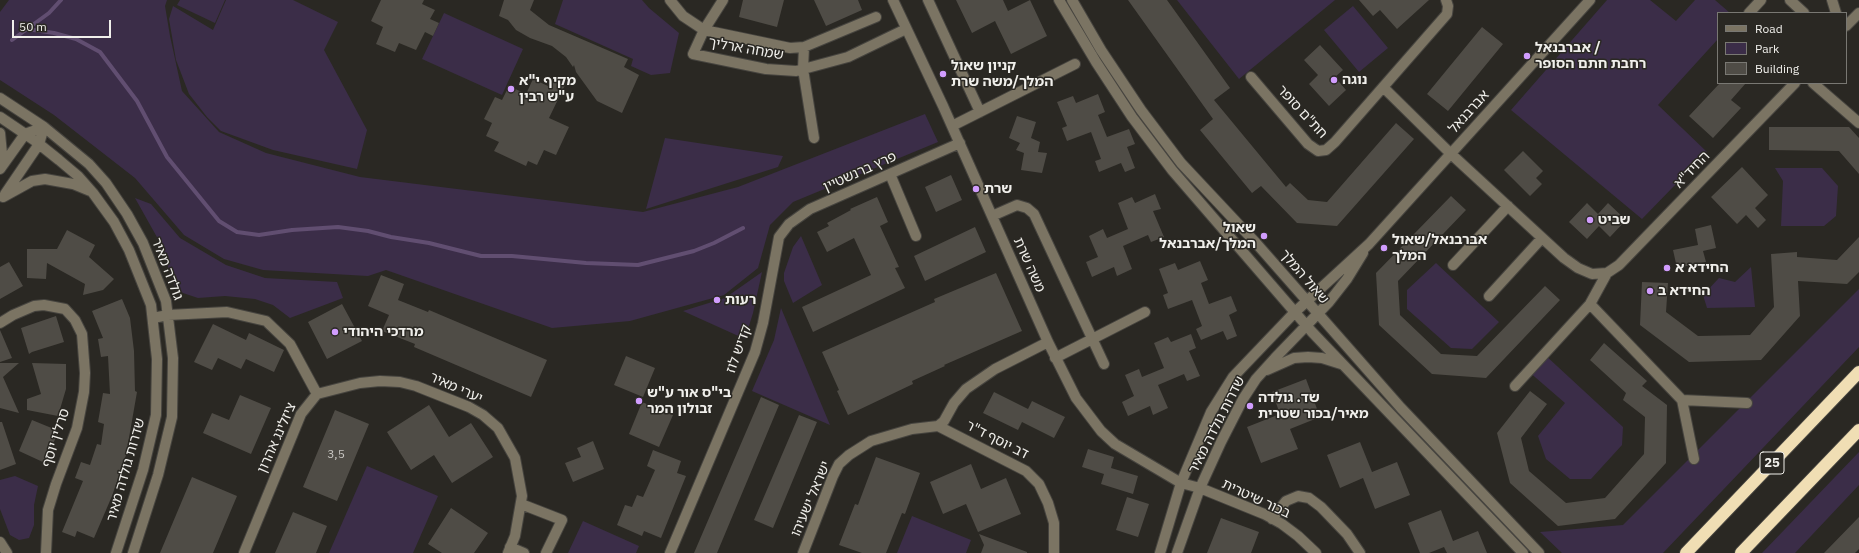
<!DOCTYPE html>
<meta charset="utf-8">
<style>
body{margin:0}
#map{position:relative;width:1859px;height:553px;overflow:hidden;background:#2a2823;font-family:"IBM Plex Sans",sans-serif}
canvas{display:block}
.legend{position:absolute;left:1717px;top:12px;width:130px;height:72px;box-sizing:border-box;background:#2a2823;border:1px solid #797873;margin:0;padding:5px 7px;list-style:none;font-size:12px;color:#f0efeb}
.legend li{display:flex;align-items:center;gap:8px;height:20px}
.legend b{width:20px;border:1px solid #797873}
.scale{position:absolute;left:12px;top:20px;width:99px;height:18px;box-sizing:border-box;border:2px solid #f0efeb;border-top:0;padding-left:5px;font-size:12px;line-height:14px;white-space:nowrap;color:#f0efeb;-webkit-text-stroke:3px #2a2823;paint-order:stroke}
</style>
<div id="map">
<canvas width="1859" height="553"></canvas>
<ul class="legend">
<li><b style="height:5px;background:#7b7463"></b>Road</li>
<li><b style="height:11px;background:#3b2d48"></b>Park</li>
<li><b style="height:11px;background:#4f4c46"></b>Building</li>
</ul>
<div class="scale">50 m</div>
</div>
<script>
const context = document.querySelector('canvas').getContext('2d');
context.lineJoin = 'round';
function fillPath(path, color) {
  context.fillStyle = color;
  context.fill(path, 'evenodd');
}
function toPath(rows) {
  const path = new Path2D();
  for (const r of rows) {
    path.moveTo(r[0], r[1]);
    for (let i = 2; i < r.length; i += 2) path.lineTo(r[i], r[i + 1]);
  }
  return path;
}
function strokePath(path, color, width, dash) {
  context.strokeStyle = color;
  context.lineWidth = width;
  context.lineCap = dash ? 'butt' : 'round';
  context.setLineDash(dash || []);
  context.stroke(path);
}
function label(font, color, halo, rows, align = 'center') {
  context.font = font + ' "IBM Plex Sans","Noto Sans Hebrew",sans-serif';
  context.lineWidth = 3;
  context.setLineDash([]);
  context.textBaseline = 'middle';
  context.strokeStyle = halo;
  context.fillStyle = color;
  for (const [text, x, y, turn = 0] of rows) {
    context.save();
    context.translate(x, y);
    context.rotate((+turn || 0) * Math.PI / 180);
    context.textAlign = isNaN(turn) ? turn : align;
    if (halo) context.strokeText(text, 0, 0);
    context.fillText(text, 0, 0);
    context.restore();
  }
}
const green = toPath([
 [9,0,167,0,165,6,170,36,182,91,219,132,266,153,360,177,643,212,738,187,925,114,938,142,793,202,770,225,758,268,724,295,630,321,552,328,386,270,368,276,263,270,224,259,184,235,135,178,54,115,0,80,0,12],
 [180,0,225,0,215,23,177,5],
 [226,0,293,0,338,22,324,50,367,130,357,169,273,150,221,131,207,117,189,94,176,60,169,19,173,6,213,30],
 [563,0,642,0,649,8,679,33,670,73,651,75,631,66,633,59,555,24],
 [1177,0,1335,0,1239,79],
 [1607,0,1650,0,1676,21,1695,0,1715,0,1730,13,1718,13,1718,39,1658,105,1707,152,1642,219,1511,110],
 [1353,6,1388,48,1359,72,1324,30],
 [444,13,523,49,502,95,422,59],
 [665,138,783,156,778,167,646,209],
 [1775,168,1822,168,1838,186,1836,216,1824,226,1781,226,1783,181],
 [135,198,151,204,180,238,226,265,265,278,337,282,343,298,290,318,273,305,255,299,225,296,198,298,183,293,175,286,158,239],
 [801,236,822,285,793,303,784,281,784,273,793,247],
 [1436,263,1499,322,1472,349,1451,348,1407,309,1407,290],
 [1751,267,1755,307,1707,308,1703,295,1719,278,1735,282],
 [762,272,753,313,745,339,683,311,725,298],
 [1859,289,1859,347,1663,553,1562,553,1540,532,1623,525],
 [781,308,830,425,752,391,774,340],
 [1544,354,1623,427,1622,445,1591,479,1570,479,1546,459,1538,436,1565,403,1528,371],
 [1859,452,1859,485,1795,553,1762,553],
 [367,466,438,496,413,553,329,553],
 [15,476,38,486,34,505,34,525,29,538,19,540,10,535,0,509,0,480],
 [912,516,971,540,966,553,897,553],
 [583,521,639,546,636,553,568,553]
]);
const stream = toPath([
 [27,29,54,33,76,39,100,52,137,101,167,157,219,221,237,232,259,235,292,230,338,227,368,231,391,237,429,243,481,256,512,256,586,263,638,265,694,251,714,243,743,228],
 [12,40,49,13,61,0]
]);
const building = toPath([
 [381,0,424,0,422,4,435,10,430,19,439,23,433,36,425,32,416,50,399,43,395,52,376,44,383,27,371,21],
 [504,0,534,0,530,10,549,25,628,59,624,67,639,75,622,113,597,101,576,72,574,65,573,67,566,57,552,46,530,38,516,30,508,20,499,16],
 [743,0,784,0,777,27,739,17],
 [814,0,858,0,862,10,826,26],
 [956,0,1003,0,1008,11,1030,0,1047,36,1011,54,995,21,972,33],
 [1128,0,1167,0,1230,88,1214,100,1286,187,1290,183,1308,200,1327,202,1396,123,1414,139,1337,226,1297,223,1261,186,1252,193,1200,130,1213,119],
 [1359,0,1429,0,1397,29,1380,10,1373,16],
 [1482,27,1503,44,1448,111,1427,94],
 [1320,45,1343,70,1335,77,1346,90,1329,106,1309,84,1318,75,1304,60],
 [552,77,566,83,549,118,569,127,556,155,544,150,537,165,528,161,526,166,494,151,499,142,486,136,492,123,484,119,495,97,502,100,509,86,526,94,533,79,548,86],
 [1720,83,1746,83,1731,100,1741,108,1713,138,1689,116],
 [1098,94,1105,112,1098,115,1107,137,1129,129,1135,144,1127,147,1135,168,1125,172,1121,163,1099,172,1095,161,1101,159,1091,132,1067,141,1062,128,1067,126,1057,102,1073,96,1076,103],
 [1017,116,1036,122,1031,138,1040,142,1038,152,1047,153,1042,173,1021,170,1024,153,1016,150,1020,143,1009,138],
 [1769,127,1849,127,1859,138,1859,174,1839,151,1769,150],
 [1523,151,1543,171,1536,178,1542,184,1530,196,1504,170],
 [1742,167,1768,195,1755,208,1766,220,1758,228,1746,215,1737,224,1711,197],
 [951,175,962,200,936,212,925,187],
 [1155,194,1161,209,1153,211,1164,237,1151,242,1148,235,1123,246,1132,269,1117,276,1114,267,1092,277,1086,262,1098,257,1089,236,1103,229,1107,238,1128,229,1118,203,1132,197,1135,203],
 [1451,196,1466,210,1398,281,1400,315,1441,354,1477,356,1545,286,1560,300,1486,378,1432,374,1379,325,1376,273],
 [877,197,888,222,880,226,899,267,895,268,905,288,813,332,802,307,871,275,854,238,827,252,817,232,829,226,827,223,851,210,850,209],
 [1587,203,1598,214,1608,203,1626,220,1610,237,1599,226,1587,239,1569,222],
 [1711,225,1716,248,1703,251,1706,262,1677,268,1673,250,1698,245,1695,229],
 [975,227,986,252,925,281,914,256],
 [67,230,95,245,89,257,114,279,103,290,83,295,85,284,47,263,46,279,27,278,27,249,57,249],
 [1859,237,1859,272,1847,284,1798,281,1800,316,1761,360,1689,362,1640,325,1642,282,1668,283,1666,312,1698,336,1750,335,1774,307,1771,254,1797,252,1797,257,1837,260],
 [1200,261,1208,280,1201,283,1209,304,1231,296,1237,311,1229,315,1237,336,1227,340,1223,331,1201,340,1196,329,1202,326,1192,300,1168,309,1163,295,1168,293,1159,269,1175,263,1178,270],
 [9,262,23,286,0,299,0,267],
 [996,273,1022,331,944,365,945,366,912,381,913,384,848,415,837,391,839,390,822,352,935,302,934,299],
 [381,275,404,284,398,300,428,312,429,310,547,360,531,397,414,347,415,344,382,331,389,315,368,306],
 [122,299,130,318,134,351,135,391,137,392,126,455,112,496,94,538,77,531,75,537,62,532,83,481,75,478,81,462,90,465,97,444,101,445,104,424,98,422,103,393,110,394,108,356,101,357,98,339,103,338,92,311],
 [342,304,362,341,327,359,308,322],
 [56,316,64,342,32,352,29,354,21,328],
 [213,324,246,340,249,333,284,350,274,372,246,359,241,369,218,358,212,370,194,362],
 [0,330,12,358,0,362],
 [1191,334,1196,348,1189,351,1200,376,1187,381,1184,374,1158,385,1168,408,1153,415,1150,406,1128,416,1122,402,1134,396,1125,375,1139,369,1142,377,1164,368,1154,343,1168,337,1171,342],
 [1604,343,1647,381,1642,386,1667,405,1666,463,1615,519,1558,526,1510,483,1497,433,1530,391,1547,404,1521,438,1529,471,1566,503,1605,498,1644,454,1645,417,1623,400,1626,393,1590,360],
 [626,356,655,368,643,397,614,385],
 [0,363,19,363,3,377,19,413,0,408],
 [32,363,66,364,66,389,58,416,27,410,27,399,41,394],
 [1306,379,1320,417,1290,429,1298,449,1261,463,1247,427,1280,414,1272,392],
 [994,392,1028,409,1032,401,1065,417,1054,438,1022,422,1018,430,983,413],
 [240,395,271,408,251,454,203,433,212,413,229,420],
 [761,397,779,405,717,553,694,553],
 [642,402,673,415,659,447,629,434],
 [429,405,449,437,471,423,493,457,452,483,434,455,411,470,387,432],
 [335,410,369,424,337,501,303,487],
 [799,415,817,422,773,528,754,520],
 [32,420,54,429,52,436,56,437,45,463,19,451],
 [0,422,2,422,16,464,0,470],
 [593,441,604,469,573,482,565,463,581,457,577,448],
 [1360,442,1372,472,1397,462,1410,495,1375,509,1363,478,1340,488,1327,455],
 [1088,449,1114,457,1111,468,1138,476,1133,494,1101,484,1104,474,1082,467],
 [653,450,681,461,677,473,686,476,661,538,644,531,642,536,617,525,625,505,632,507,637,495,643,497,655,470,647,466],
 [876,457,920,473,905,514,902,513,886,553,862,553,839,545,855,504,858,505],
 [971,464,981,489,1006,478,1021,514,978,532,966,504,943,514,930,482],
 [192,477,237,496,213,553,160,553],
 [1127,497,1149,504,1138,537,1116,530],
 [451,508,488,533,474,553,442,553,428,544],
 [1441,510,1453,541,1478,531,1487,553,1447,553,1444,547,1429,553,1420,553,1408,523],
 [293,512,327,526,316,553,275,553],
 [1859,517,1859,549,1855,553,1824,553],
 [1221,518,1259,532,1251,553,1207,553],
 [979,534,1027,552,1027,553,981,553,984,545]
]);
const minor = toPath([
 [670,0,683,16,704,30,790,48,804,47,876,17],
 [723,0,704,30,693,54,766,69,796,71,848,57,906,29],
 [893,0,943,106,1048,342,1076,398,1101,431,1115,444,1181,483,1200,488,1264,514,1282,524,1298,536,1316,553],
 [928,0,980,112],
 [1059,0,1096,62,1132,117,1172,170,1312,332,1523,553],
 [1072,0,1101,50,1141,110,1181,163,1256,243,1401,408,1539,553],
 [1790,0,1804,13],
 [1832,0,1836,13],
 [1749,13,1761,0],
 [1846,26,1859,13],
 [804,47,803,69,814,138],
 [1251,77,1308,144,1318,151,1326,150,1335,142,1447,14,1448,6,1446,0],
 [1813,83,1859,123],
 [1383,87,1450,153,1564,258,1578,268,1592,274,1607,273,1619,265,1795,83],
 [0,98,44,127,89,164,106,183,127,214,143,243,166,301,173,358,172,417,158,475,133,553],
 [0,117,34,140,59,160,78,176,93,193,114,222,129,250,151,305,157,359,156,415,143,470,116,553],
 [952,126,1075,64],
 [0,133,3,164],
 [0,169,25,134,44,127],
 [890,174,916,236],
 [5,194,39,144,44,127],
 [3,197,32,181,45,179,73,184,90,191],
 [992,216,1017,205,1027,208,1034,214,1104,364],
 [1453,265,1508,206],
 [1489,296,1542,238],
 [1590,304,1682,400,1694,459],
 [153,318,168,315,227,312,266,321,290,344,317,394,301,414,244,553],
 [0,323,13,315,34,306,44,305,65,309,75,320,82,334,85,373,84,392,77,428,56,484,48,510,46,553],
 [1055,358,1145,312],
 [1267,370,1294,358,1308,357,1322,358,1341,364],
 [1515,386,1590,304,1607,273],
 [317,394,360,383,380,381,400,382,416,386,469,407,483,415,498,428,515,458,522,496,515,536,508,553],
 [1682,400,1747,403],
 [938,426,1026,471,1039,484,1048,503,1054,523,1054,553],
 [521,504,562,520,546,553],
 [1272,519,1286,501,1298,496,1309,498,1321,507,1347,534,1360,553],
 [0,542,7,553],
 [510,547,524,553],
 [670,553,755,352,763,323,779,237,789,224,810,209,960,143],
 [803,553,833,476,839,464,849,455,871,441,912,429,938,426,944,421,954,403,966,389,995,369,1048,342],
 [1160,553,1181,483,1211,412,1233,377,1295,312,1369,244,1590,0],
 [1177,553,1200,488,1221,442,1243,399,1256,379,1275,358,1329,302,1347,279,1363,253]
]);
const highway = toPath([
 [1686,553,1859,372],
 [1741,553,1859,430]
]);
const markers = [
 [1527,56,4,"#d19dfe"],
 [943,74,4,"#d19dfe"],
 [1334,80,4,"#d19dfe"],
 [511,89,4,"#d19dfe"],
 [976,189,4,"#d19dfe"],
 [1590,220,4,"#d19dfe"],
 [1264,236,4,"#d19dfe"],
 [1384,248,4,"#d19dfe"],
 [1667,268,4,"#d19dfe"],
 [1650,291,4,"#d19dfe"],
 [717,300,4,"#d19dfe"],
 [335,332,4,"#d19dfe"],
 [639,401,4,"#d19dfe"],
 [1250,406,4,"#d19dfe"]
];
const numberNames = [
 ["3,5",336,455]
];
const shields = [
 [1772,463,24]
];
const shieldNames = [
 ["25",1772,463]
];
const poiNames = [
 ["אברבנאל /",1535,48],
 ["רחבת חתם הסופר",1535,64],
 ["קניון שאול",951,66],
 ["המלך/משה שרת",951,82],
 ["נוגה",1342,80],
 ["מקיף י\"א",519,81],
 ["ע\"ש רבין",519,97],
 ["שרת",984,189],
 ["שביט",1598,220],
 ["שאול",1256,228,"right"],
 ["המלך/אברבנאל",1256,244,"right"],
 ["אברבנאל/שאול",1392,240],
 ["המלך",1392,256],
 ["החידא א",1675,268],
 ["החידא ב",1658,291],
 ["רעות",725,300],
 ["מרדכי היהודי",343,332],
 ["בי\"ס אור ע\"ש",647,393],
 ["זבולון המר",647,409],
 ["שד. גולדה",1258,398],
 ["מאיר/בכור שטרית",1258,414]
];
const streetNames = [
 ["שמחה ארליך",746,49,10],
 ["חת\"ם סופר",1302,112,47],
 ["אברבנאל",1469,112,-48],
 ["החיד\"א",1692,170,-46],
 ["פרץ ברנשטיין",860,172,-24],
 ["משה שרת",1029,265,66],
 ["גולדה מאיר",167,269,69],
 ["שאול המלך",1304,277,49],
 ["קדיש לוז",739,349,-70],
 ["יערי מאיר",456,388,24],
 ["שדרות גולדה מאיר",1217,425,-63],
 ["סרלין יוסף",56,438,-72],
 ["ציזלינג אהרון",277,438,-66],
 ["דב יוסף ד\"ר",997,440,27],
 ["שדרות גולדה מאיר",126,470,-74],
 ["ישראל ישעיהו",811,499,-67],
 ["בכור שיטרית",1256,499,25]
];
fillPath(green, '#3b2d48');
strokePath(stream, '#614e71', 4);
fillPath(building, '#4f4c46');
strokePath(minor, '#46443f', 12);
strokePath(highway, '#46443f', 14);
strokePath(minor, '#7b7463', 10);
strokePath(highway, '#f0deb4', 12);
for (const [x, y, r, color] of markers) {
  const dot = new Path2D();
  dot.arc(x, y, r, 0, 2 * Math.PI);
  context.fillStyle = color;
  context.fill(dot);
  strokePath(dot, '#2a2823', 1.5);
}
label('12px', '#c8c6c2', null, numberNames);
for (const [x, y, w] of shields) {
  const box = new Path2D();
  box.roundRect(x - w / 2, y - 11, w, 22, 3);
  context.fillStyle = '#2a2823';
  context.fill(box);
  strokePath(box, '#f0efeb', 1);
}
label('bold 13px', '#f0efeb', null, shieldNames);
label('bold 14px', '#f0efeb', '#2a2823', poiNames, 'left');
label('14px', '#f0efeb', '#2a2823', streetNames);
</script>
